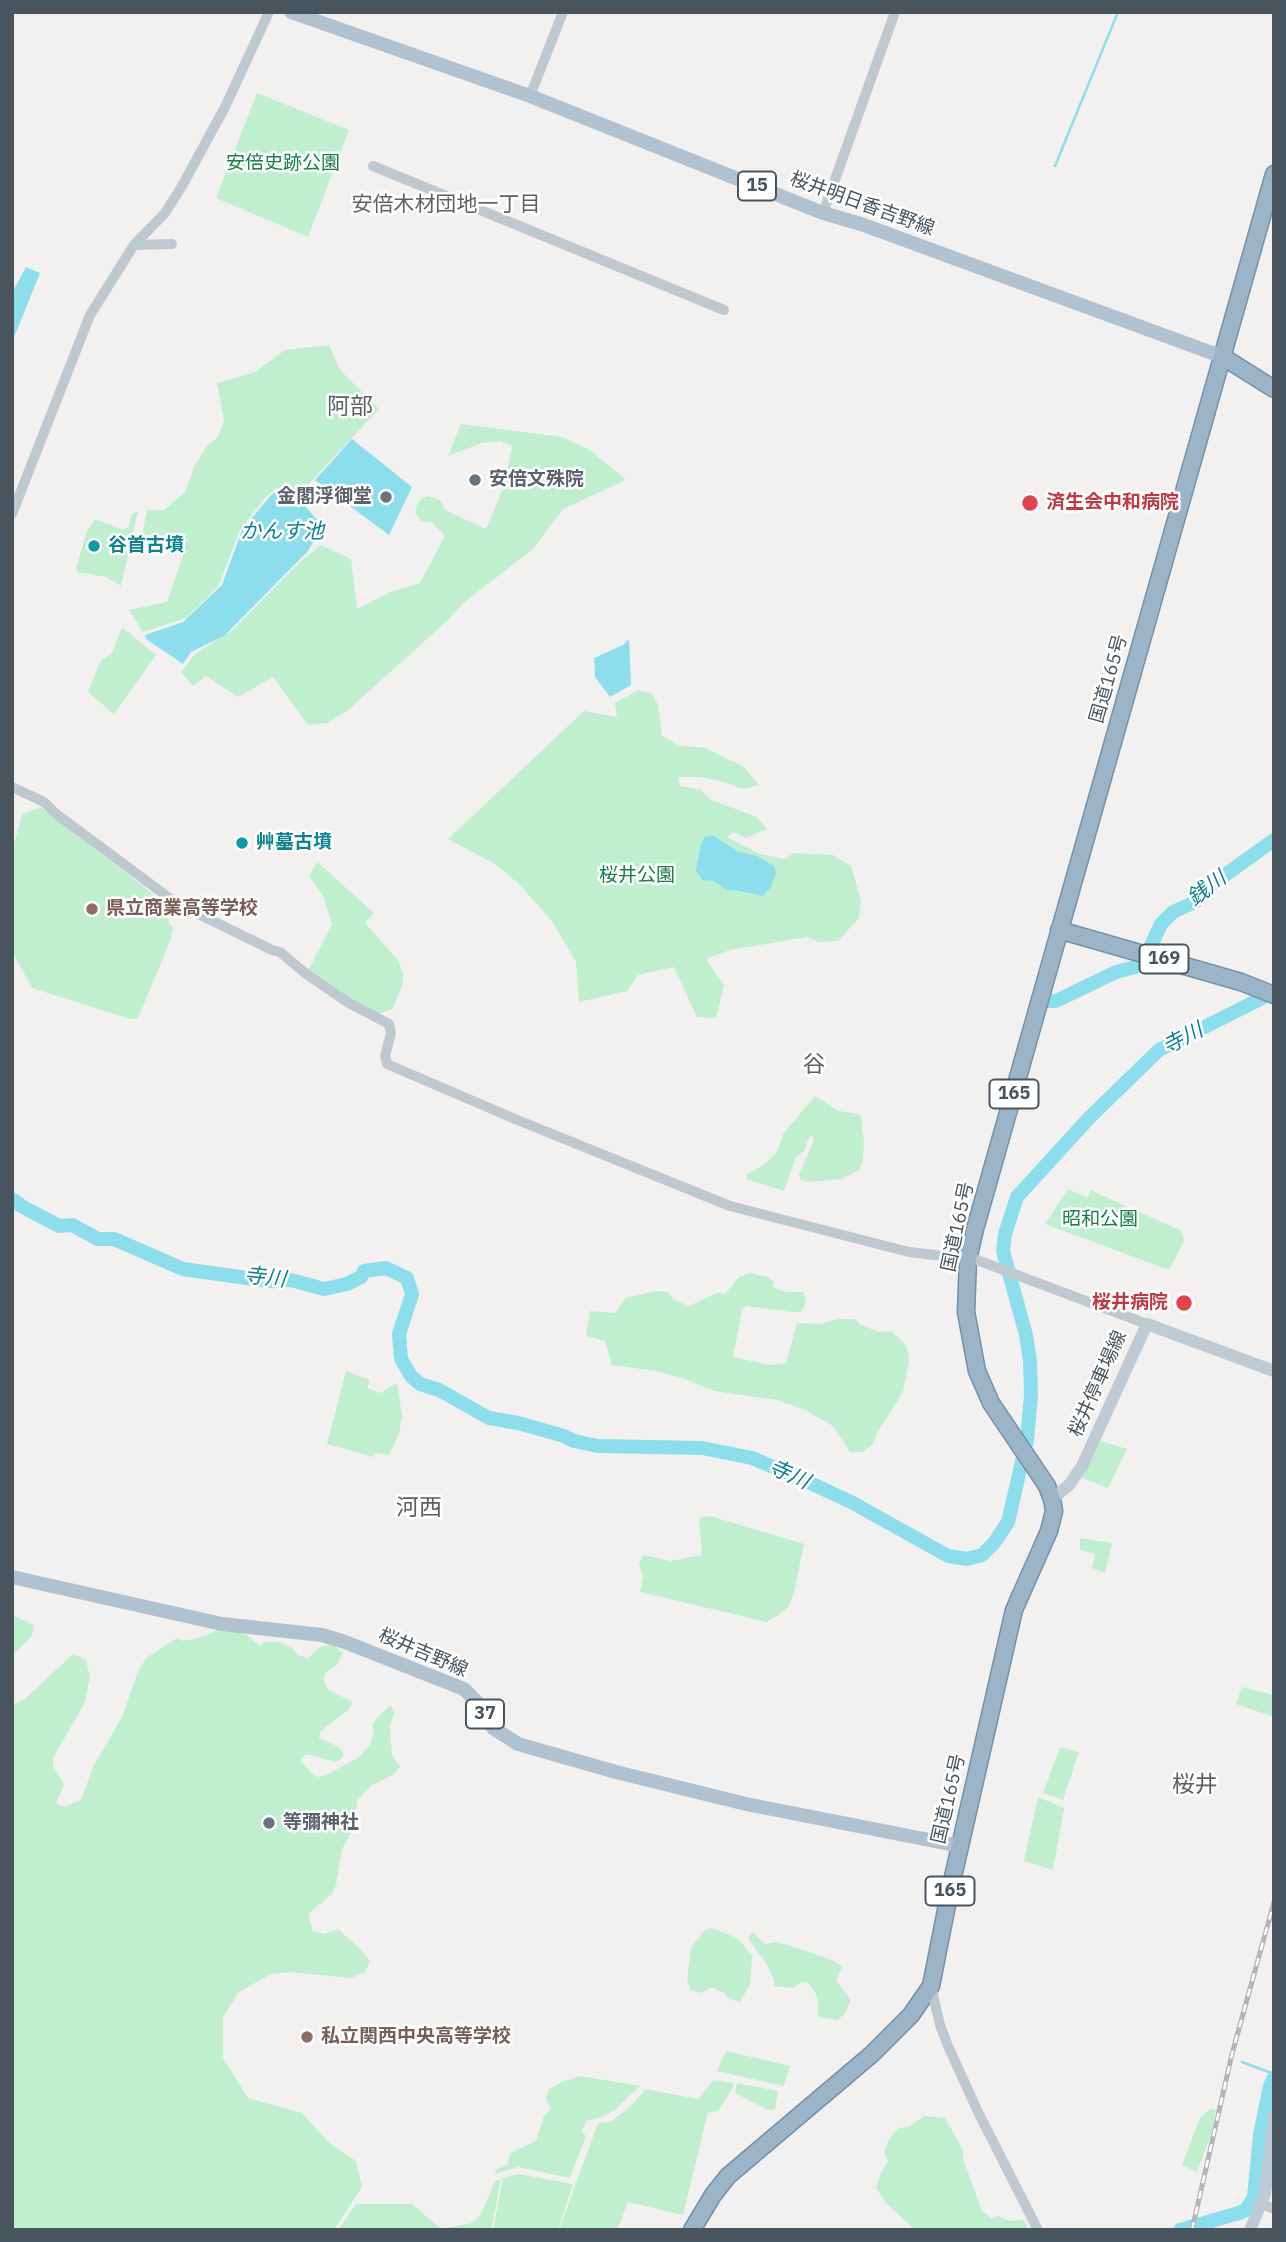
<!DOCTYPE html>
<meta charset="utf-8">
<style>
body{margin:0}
#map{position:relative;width:1286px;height:2242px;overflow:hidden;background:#f3f0f0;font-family:"IBM Plex Sans",sans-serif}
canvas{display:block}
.frame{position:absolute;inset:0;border:14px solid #48555e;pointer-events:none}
</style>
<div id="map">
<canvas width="1286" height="2242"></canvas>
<div class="frame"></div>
</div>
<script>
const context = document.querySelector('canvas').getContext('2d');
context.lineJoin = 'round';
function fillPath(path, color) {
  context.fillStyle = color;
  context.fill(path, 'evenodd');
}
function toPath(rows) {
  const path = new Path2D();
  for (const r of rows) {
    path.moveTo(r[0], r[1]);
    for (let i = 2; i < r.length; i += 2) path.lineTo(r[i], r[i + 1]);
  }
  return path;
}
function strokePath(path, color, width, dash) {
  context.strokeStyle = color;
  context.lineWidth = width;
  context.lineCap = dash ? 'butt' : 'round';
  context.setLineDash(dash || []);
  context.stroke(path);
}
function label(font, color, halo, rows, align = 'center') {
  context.font = font + ' "IBM Plex Sans","Noto Sans JP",sans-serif';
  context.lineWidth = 5;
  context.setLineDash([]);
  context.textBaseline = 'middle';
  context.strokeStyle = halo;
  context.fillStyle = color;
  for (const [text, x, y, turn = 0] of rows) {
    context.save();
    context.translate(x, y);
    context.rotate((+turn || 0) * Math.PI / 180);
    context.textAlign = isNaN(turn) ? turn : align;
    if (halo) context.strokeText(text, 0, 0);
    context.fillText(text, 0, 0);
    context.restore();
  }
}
const green = toPath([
 [257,93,349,130,308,237,216,198],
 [329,345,340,370,379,409,303,490,276,488,265,498,240,530,218,587,186,618,143,632,129,610,167,602,185,550,141,540,147,510,164,510,185,492,195,465,207,446,218,437,224,420,217,383,255,372,285,350],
 [461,424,562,437,590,450,626,480,563,509,533,549,462,604,448,620,347,711,327,723,308,725,273,677,238,697,206,676,193,686,181,672,195,654,230,632,302,560,321,545,351,559,357,609,391,592,420,583,445,536,432,522,421,521,415,513,417,504,422,498,429,496,441,501,445,510,486,529,505,484,512,446,500,441,482,443,448,456],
 [138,511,121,586,106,577,78,572,76,568,87,531,95,519,124,530,129,526,132,514],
 [122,627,156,655,114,714,88,692,101,660,112,653],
 [638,690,652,693,658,705,662,736,678,745,705,748,743,766,759,785,743,789,721,781,700,777,678,777,680,786,701,790,711,800,757,817,767,829,746,838,733,832,727,837,760,854,784,859,794,853,833,855,851,866,861,901,859,918,838,941,819,942,807,937,730,950,706,959,724,985,716,1018,697,1017,674,967,638,975,627,991,579,1002,576,962,552,921,519,884,495,864,448,839,584,711,617,717,615,703],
 [40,807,162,901,167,910,169,924,173,927,171,939,138,1018,130,1019,32,988,12,951,12,851,22,815],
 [317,862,374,913,365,923,398,960,403,973,403,983,393,1009,375,1015,309,969,332,924,323,896,309,876],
 [815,1096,839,1111,859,1114,862,1118,862,1130,864,1141,863,1160,859,1170,842,1179,831,1180,807,1182,800,1179,799,1174,813,1143,814,1138,810,1135,804,1151,796,1157,784,1191,746,1179,747,1174,764,1165,777,1152,783,1134],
 [1068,1189,1088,1198,1090,1190,1182,1231,1184,1241,1169,1270,1045,1224],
 [750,1273,768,1277,774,1282,772,1287,785,1292,803,1292,806,1300,804,1307,801,1312,791,1312,746,1306,742,1310,733,1357,770,1365,786,1363,797,1323,820,1324,839,1319,855,1319,861,1325,879,1332,891,1331,907,1346,909,1362,903,1392,877,1433,873,1444,863,1452,850,1452,833,1426,805,1410,777,1400,714,1391,688,1380,656,1371,612,1365,605,1341,586,1336,590,1311,615,1313,626,1298,656,1291,668,1292,674,1300,689,1306,717,1293,725,1294,739,1277],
 [346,1371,370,1380,367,1388,380,1393,397,1383,402,1416,399,1434,389,1455,376,1453,373,1457,327,1444],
 [1097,1440,1127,1449,1108,1488,1080,1477],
 [710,1516,804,1544,794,1593,788,1607,777,1616,767,1622,640,1592,643,1577,639,1564,643,1555,671,1561,702,1555,699,1518],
 [1080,1538,1112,1543,1105,1573,1092,1568,1095,1554,1080,1550],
 [12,1615,34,1625,32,1636,12,1656],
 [223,1628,247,1635,260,1646,264,1642,279,1642,292,1648,298,1655,308,1658,320,1647,332,1644,343,1653,337,1665,324,1674,324,1680,327,1689,353,1702,349,1709,320,1732,319,1738,337,1746,343,1751,343,1757,336,1762,306,1754,300,1760,310,1772,318,1777,326,1775,358,1758,370,1745,374,1731,372,1725,376,1719,391,1705,394,1714,390,1725,391,1744,392,1755,400,1767,394,1774,372,1785,357,1801,355,1826,342,1849,336,1885,332,1894,308,1914,313,1931,325,1934,338,1929,359,1948,370,1961,365,1972,351,1978,290,1972,271,1974,239,1992,223,2017,223,2058,248,2098,302,2113,328,2142,356,2161,362,2187,334,2230,12,2230,12,1705,26,1698,73,1654,86,1660,90,1677,85,1702,53,1758,53,1766,64,1785,56,1803,64,1807,81,1800,93,1767,122,1717,137,1674,146,1658,177,1638,183,1641,198,1638],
 [1242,1687,1274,1695,1274,1717,1236,1704],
 [1060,1747,1079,1752,1063,1800,1043,1793],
 [1038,1797,1064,1808,1053,1870,1024,1861],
 [712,1928,737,1938,752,1955,750,1984,740,2002,729,1999,724,1993,712,1987,700,1993,691,1990,687,1980,691,1948,704,1931],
 [753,1932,765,1944,776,1942,791,1946,832,1960,842,1967,836,1980,851,2000,845,2013,838,2020,818,2017,818,2001,815,1992,807,1982,802,1982,793,1988,774,1986,774,1980,766,1963,748,1938],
 [726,2051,790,2066,784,2086,717,2071],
 [580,2076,640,2086,615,2110,599,2118,586,2121,582,2132,586,2136,570,2178,518,2167,495,2174,496,2170,508,2164,510,2153,536,2141,544,2116,551,2109,546,2099,549,2089,562,2082],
 [713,2080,733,2083,733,2088,718,2111,708,2112,683,2215,628,2202,617,2230,559,2230,598,2123,610,2122,629,2108,646,2089,698,2099],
 [737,2083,778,2091,775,2109,768,2110,735,2093],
 [1210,2109,1216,2110,1210,2137,1197,2172,1182,2165,1200,2118],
 [924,2116,945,2118,963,2150,963,2159,982,2211,991,2218,998,2216,1010,2221,1023,2220,1027,2225,1025,2230,915,2230,886,2203,876,2188,881,2173,888,2161,884,2153,888,2141,898,2128,908,2127],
 [519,2174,573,2184,558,2230,493,2230,503,2178],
 [501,2179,491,2230,338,2230,356,2204,412,2204,441,2229,472,2223,480,2216,495,2181]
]);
const water = toPath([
 [26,267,40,273,15,335,12,334,12,293],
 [352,439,412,487,389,535,315,480],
 [281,490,299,499,318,521,318,534,308,551,224,636,191,652,183,664,146,639,145,635,183,622,222,585,242,530,272,494],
 [629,639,631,685,610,697,595,677,594,658,623,645],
 [712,835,739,852,757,856,774,866,776,873,771,887,762,896,735,890,727,890,711,880,703,881,696,871,701,844,704,838]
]);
const stream = toPath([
 [1055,166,1118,12],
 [1242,2062,1274,2074]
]);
const river = toPath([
 [1151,946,1161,924,1173,912,1195,902,1204,890,1274,840],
 [1045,1001,1056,1001,1116,972,1135,967,1145,959],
 [12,1199,23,1207,59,1226,72,1225,98,1239,114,1239,183,1269,268,1281,291,1280,324,1289,347,1284,361,1277,364,1271,386,1268,407,1278,412,1294,399,1334,401,1359,411,1376,420,1384,439,1390,489,1418,518,1423,564,1436,574,1441,598,1446,702,1448,752,1458,804,1480,853,1503,948,1556,967,1559,982,1555,994,1543,1008,1522,1027,1440,1031,1395,1030,1361,1026,1335,1003,1251,1005,1234,1017,1197,1089,1118,1159,1050,1274,992],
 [1180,2230,1239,2213,1246,2210,1254,2197,1260,2135,1270,2086,1274,2078]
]);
const tertiary = toPath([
 [530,96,563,12],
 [373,166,724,310],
 [823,213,895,12],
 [134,245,172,244],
 [12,514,90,315,134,245,165,213,182,186,225,107,269,12],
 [12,787,44,802,55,813,176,903,272,950,280,952,305,973,349,1003,389,1024,391,1033,385,1056,387,1064,515,1119,730,1206,909,1252,977,1260,1147,1324],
 [931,1986,940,2025,948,2046,978,2112,1038,2230],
 [1262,2204,1274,2209]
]);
const secondary = toPath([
 [1052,1499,1069,1485,1082,1466,1147,1324,1274,1371],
 [1250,2230,1265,2194,1274,2115]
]);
const primary = toPath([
 [291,12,530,96,823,213,861,224,1223,357],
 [12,1577,222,1624,322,1635,345,1642,464,1689,478,1703,493,1728,518,1744,616,1772,746,1804,960,1846]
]);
const trunk = toPath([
 [1223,357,1274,389],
 [1059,930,1241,982,1274,995],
 [692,2230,713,2195,728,2176,872,2054,911,2015,931,1986,950,1890,1014,1610,1049,1531,1054,1511,1052,1499,1047,1486,991,1403,977,1371,966,1312,968,1259,975,1229,1274,174]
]);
const rail = toPath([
 [1192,2230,1232,2054,1274,1902]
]);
const markers = [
 [475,480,7,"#6b7280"],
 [386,497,7,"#6b7280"],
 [1030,503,9,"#e0444e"],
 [94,546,7,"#0f9aa8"],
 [242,843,7,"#0f9aa8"],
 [92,909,7,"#8d6e63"],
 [1184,1303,9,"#e0444e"],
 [269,1823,7,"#6b7280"],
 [307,2037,7,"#8d6e63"]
];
const shields = [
 [757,186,38],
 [1164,959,49],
 [1014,1094,49],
 [485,1714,38],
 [950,1891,49]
];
const shieldNames = [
 ["15",757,186],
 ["169",1164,959],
 ["165",1014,1094],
 ["37",485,1714],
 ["165",950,1891]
];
const parkNames = [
 ["安倍史跡公園",283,164],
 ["桜井公園",637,876],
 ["昭和公園",1100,1220]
];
const streetNames = [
 ["桜井明日香吉野線",862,204,20],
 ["国道165号",1109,679,-74],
 ["国道165号",958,1227,-78],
 ["桜井停車場線",1098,1384,-66],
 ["桜井吉野線",423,1653,23],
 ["国道165号",949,1799,-77]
];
const worshipNames = [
 ["安倍文殊院",489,480],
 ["金閣浮御堂",372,497,"right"],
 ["等彌神社",283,1823]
];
const healthNames = [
 ["済生会中和病院",1046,503],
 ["桜井病院",1168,1303,"right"]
];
const cultureNames = [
 ["谷首古墳",108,546],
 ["艸墓古墳",256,843]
];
const educationNames = [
 ["県立商業高等学校",106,909],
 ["私立関西中央高等学校",321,2037]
];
const neighbourhoodNames = [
 ["安倍木材団地一丁目",446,205]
];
const waterNames = [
 ["かんす池",282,532],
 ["銭川",1207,889,-37],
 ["寺川",1183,1039,-28],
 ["寺川",265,1278,6],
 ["寺川",789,1475,24]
];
const quarterNames = [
 ["阿部",350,407],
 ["谷",814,1065],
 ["河西",419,1508],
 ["桜井",1195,1785]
];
fillPath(green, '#bfefcf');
fillPath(water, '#8ddeec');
strokePath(stream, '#8ddeec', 2.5);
strokePath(river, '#8ddeec', 14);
strokePath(trunk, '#7391aa', 19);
strokePath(tertiary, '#bec8cf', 10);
strokePath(secondary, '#becad4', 12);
strokePath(primary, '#b0c1cf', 14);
strokePath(trunk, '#9cb4c7', 16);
strokePath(rail, '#b2b6ba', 5);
strokePath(rail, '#fff', 2.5, [8]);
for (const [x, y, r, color] of markers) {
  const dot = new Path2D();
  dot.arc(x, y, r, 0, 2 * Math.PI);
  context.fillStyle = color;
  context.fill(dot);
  strokePath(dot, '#fff', 2.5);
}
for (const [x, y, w] of shields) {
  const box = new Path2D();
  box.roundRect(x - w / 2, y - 14.5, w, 29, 5);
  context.fillStyle = '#fff';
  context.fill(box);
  strokePath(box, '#48555e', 2);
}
label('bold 18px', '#48555e', null, shieldNames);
label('19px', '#178046', '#fff', parkNames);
label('19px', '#48555e', '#fff', streetNames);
label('bold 19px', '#5b616d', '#fff', worshipNames, 'left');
label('bold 19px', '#be3a42', '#fff', healthNames, 'left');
label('bold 19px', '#0d838f', '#fff', cultureNames, 'left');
label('bold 19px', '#785e54', '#fff', educationNames, 'left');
label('21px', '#5d6165', '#fff', neighbourhoodNames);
label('italic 21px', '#0d8095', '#fff', waterNames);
label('23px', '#5d6165', '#fff', quarterNames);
</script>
